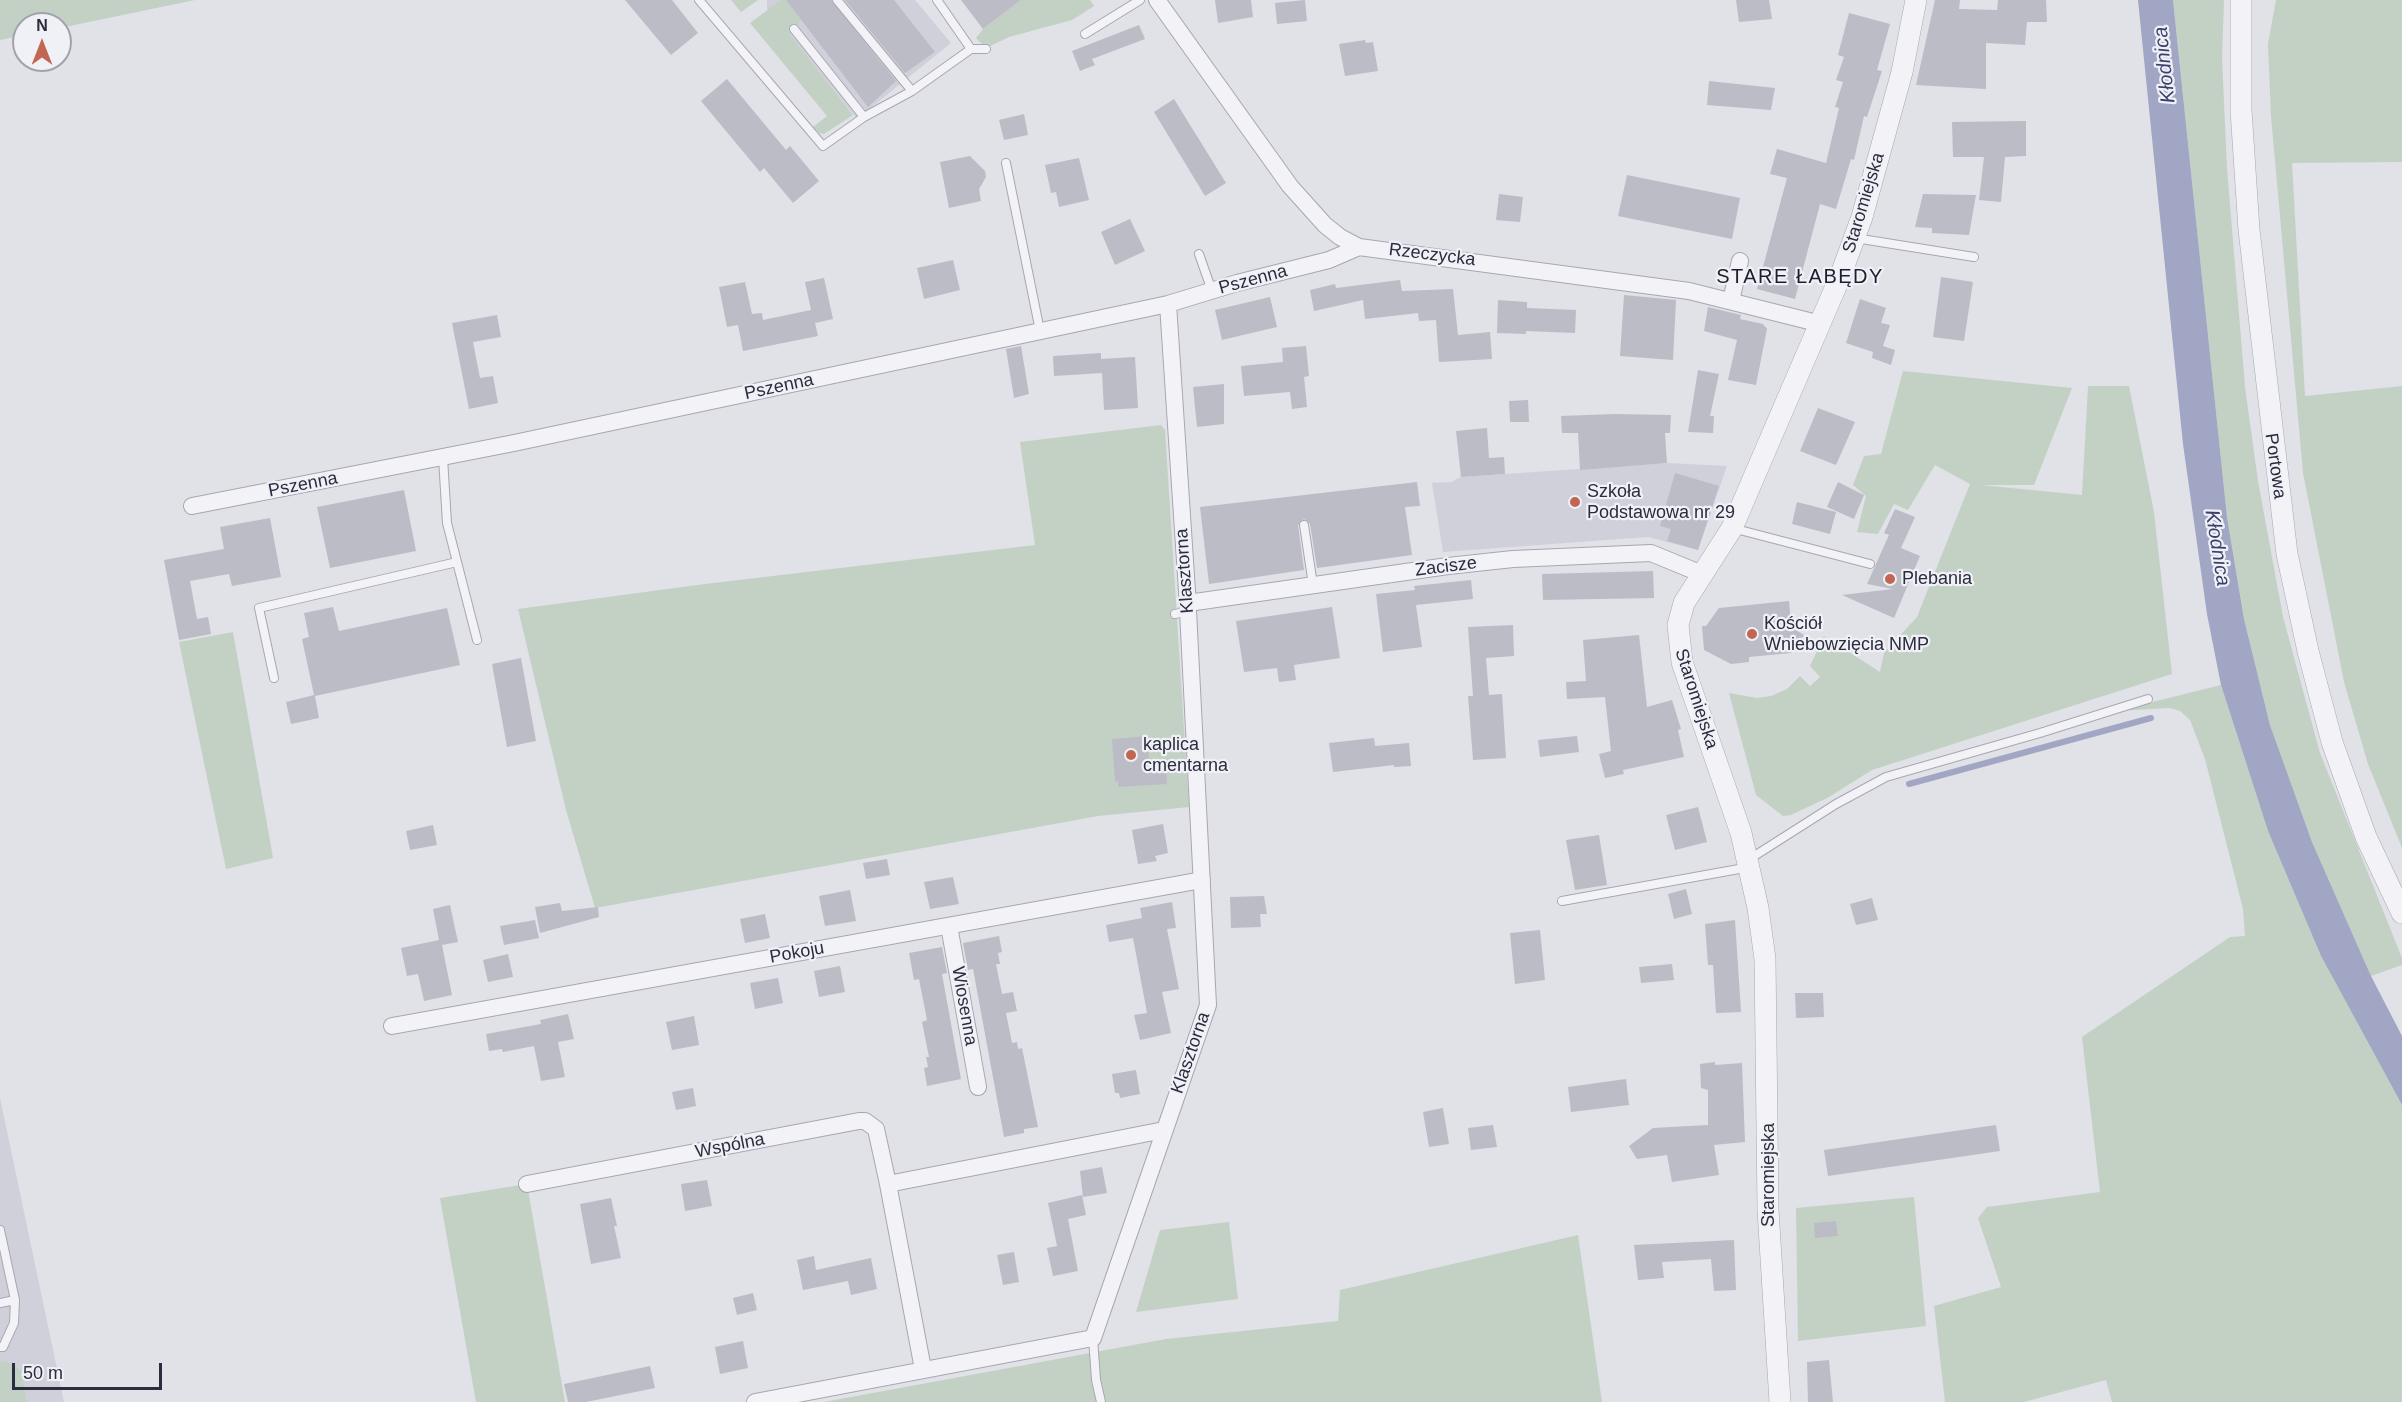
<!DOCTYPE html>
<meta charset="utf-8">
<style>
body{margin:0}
#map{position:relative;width:2402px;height:1402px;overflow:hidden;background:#e1e1e8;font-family:Arial,sans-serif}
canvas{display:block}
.north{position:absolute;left:12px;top:12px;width:60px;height:60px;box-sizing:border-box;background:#f0f1f6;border:2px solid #a1a2ac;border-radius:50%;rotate:0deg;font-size:16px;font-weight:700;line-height:24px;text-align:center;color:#2b2c3e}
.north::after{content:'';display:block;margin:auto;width:21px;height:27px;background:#c06653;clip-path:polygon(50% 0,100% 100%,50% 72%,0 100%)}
.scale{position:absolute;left:12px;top:1363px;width:150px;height:27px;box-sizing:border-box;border:3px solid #2b2c3e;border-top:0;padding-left:8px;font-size:18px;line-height:21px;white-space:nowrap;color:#2b2c3e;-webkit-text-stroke:4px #f0f1f6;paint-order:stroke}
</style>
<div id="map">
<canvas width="2402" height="1402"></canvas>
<div class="north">N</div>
<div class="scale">50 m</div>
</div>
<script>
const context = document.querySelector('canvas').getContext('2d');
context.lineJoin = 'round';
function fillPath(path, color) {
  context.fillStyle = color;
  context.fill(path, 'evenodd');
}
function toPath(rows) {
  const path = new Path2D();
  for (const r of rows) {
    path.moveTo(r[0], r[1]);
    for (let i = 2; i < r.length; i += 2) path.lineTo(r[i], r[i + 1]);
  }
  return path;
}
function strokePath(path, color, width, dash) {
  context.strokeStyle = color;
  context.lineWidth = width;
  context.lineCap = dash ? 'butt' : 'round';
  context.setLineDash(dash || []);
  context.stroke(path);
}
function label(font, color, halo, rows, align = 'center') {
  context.font = font + ' Arial,sans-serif';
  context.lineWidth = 4.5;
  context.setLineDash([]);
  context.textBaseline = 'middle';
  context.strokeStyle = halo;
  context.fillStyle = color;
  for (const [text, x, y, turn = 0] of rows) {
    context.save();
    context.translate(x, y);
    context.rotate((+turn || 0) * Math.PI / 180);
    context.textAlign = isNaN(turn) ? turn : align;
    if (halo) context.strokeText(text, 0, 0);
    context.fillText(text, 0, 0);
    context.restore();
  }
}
const built = toPath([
 [767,0,915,0,951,43,857,119,767,9],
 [1667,463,1727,466,1698,550,1648,537,1443,552,1432,483,1451,482,1461,477],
 [0,1098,64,1402,0,1402]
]);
const green = toPath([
 [0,0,195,0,60,28,60,24,24,24,24,35,0,40],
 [731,0,758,0,741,12],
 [781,0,786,0,801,20,790,35,853,115,824,134,819,133,813,127,827,116,750,23],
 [1021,0,1090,0,1094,6,1072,20,1009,37,986,48,976,38,983,29],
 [2173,0,2224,0,2222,58,2227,168,2245,387,2258,481,2283,617,2320,753,2402,958,2402,965,2371,976,2312,842,2270,725,2244,619,2227,517],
 [2276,0,2402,0,2402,162,2292,163,2305,396,2402,386,2402,848,2368,764,2344,682,2303,473,2271,116,2268,44],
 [1903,371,2072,388,2034,485,1981,485,2082,495,2088,386,2129,386,2154,512,2172,674,1872,770,1829,797,1791,815,1783,816,1756,795,1729,693,1757,698,1771,696,1787,689,1800,676,1810,686,1820,677,1810,666,1824,636,1880,672,1884,653,1917,617,1970,484,1935,465,1908,510,1894,504,1878,534,1857,532,1866,496,1853,485,1864,456,1881,454],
 [1161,425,1165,430,1189,807,1098,816,595,908,566,810,518,609,705,584,1035,545,1020,442],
 [233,632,273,858,226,869,179,642],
 [2221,685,2268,831,2321,956,2402,1105,2402,1402,2112,1402,2106,1380,2024,1402,1945,1402,1934,1306,2001,1287,1978,1218,1987,1207,2100,1192,2082,1037,2230,937,2245,936,2243,909,2205,759,2190,720,2180,711,2170,708,2116,711],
 [527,1184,565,1402,476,1402,440,1198],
 [1914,1197,1926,1326,1798,1341,1796,1208],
 [1229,1222,1238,1299,1136,1312,1160,1230],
 [1578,1235,1602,1402,824,1402,1166,1339,1338,1321,1340,1290],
 [4,1361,15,1365,21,1371,27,1402,0,1402,0,1362]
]);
const water = toPath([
 [2138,0,2173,0,2227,517,2244,619,2270,725,2312,842,2371,976,2402,1036,2402,1105,2321,956,2268,831,2221,685,2207,614,2183,444]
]);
const stream = toPath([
 [1909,784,2151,718]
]);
const building = toPath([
 [625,0,672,0,698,33,671,55],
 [786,0,831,0,896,81,868,107],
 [845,0,894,0,935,52,905,73],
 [961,0,1021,0,983,29],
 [1215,0,1251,0,1253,17,1218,23],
 [1305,0,1307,21,1277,24,1275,3],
 [1736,0,1769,0,1772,19,1739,22],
 [1935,0,1960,0,1959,9,1997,10,1998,0,2046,0,2047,22,2027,22,2025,45,1986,43,1986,89,1916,85],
 [1849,13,1890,24,1877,70,1882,71,1867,117,1864,116,1854,160,1851,159,1836,209,1820,204,1795,299,1757,289,1787,178,1770,174,1777,149,1826,163,1839,108,1835,107,1843,82,1836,80,1844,57,1838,55],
 [1139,25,1145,39,1092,59,1095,65,1080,71,1072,51],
 [1365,40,1366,43,1373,42,1378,71,1345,76,1339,44],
 [727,79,786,150,790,146,819,181,793,203,764,168,760,172,701,101],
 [1709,81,1775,88,1771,110,1707,105],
 [1174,99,1226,183,1205,196,1154,112],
 [1024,114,1028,135,1004,140,999,120],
 [2026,121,2026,156,2005,157,2001,202,1979,200,1984,157,1953,157,1952,122],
 [970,156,985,171,986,177,979,189,981,201,949,208,940,162],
 [1079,158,1089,200,1059,207,1056,192,1051,193,1045,165],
 [1627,175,1740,198,1732,239,1618,216],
 [1499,194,1523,197,1520,222,1496,220],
 [1923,194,1976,195,1969,235,1932,233,1932,228,1915,227],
 [1130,219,1145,251,1115,265,1101,232],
 [953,260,960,290,924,299,917,268],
 [1941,277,1973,282,1964,341,1933,337],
 [824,278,833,319,815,323,818,336,743,351,738,325,727,327,719,287,745,282,752,314,762,313,763,320,811,310,805,282],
 [1400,280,1402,291,1453,289,1458,335,1490,332,1492,359,1439,362,1436,320,1419,321,1418,313,1365,319,1363,300,1314,311,1310,290,1335,284,1336,288],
 [1624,295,1676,300,1673,360,1620,356],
 [1270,297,1277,327,1222,340,1215,310],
 [1860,299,1886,308,1881,323,1890,325,1883,346,1895,350,1891,365,1872,358,1873,352,1846,343],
 [1498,300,1527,302,1527,308,1576,310,1575,333,1526,331,1526,334,1497,333],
 [1708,307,1741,315,1740,319,1763,324,1767,329,1756,385,1728,380,1737,340,1704,331],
 [497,315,501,337,473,342,480,378,493,376,498,403,469,409,452,323],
 [1021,346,1029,394,1014,398,1006,349],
 [1306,346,1309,376,1304,377,1307,407,1292,409,1290,392,1244,396,1241,366,1283,362,1282,348],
 [1101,353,1101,359,1135,357,1138,408,1104,410,1102,373,1054,376,1053,356],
 [1698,370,1719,374,1710,416,1714,416,1713,433,1688,432],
 [1224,384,1224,424,1197,427,1193,387],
 [1528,400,1529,422,1510,422,1509,401],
 [1818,408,1855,422,1836,465,1800,451],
 [1615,414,1671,415,1670,433,1665,433,1667,463,1580,470,1578,433,1562,433,1561,416],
 [1487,428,1489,458,1504,457,1505,474,1461,477,1456,431],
 [1675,473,1719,486,1698,550,1667,541,1671,529,1660,526],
 [1417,482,1420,506,1405,507,1412,555,1317,568,1310,524,1304,519,1298,525,1304,570,1209,584,1200,507],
 [1838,482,1864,495,1854,519,1827,507],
 [404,490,416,551,330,568,317,507],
 [1797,502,1836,512,1830,534,1792,524],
 [1895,509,1915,517,1901,548,1920,556,1894,618,1842,595,1893,589,1867,584,1889,535,1884,533],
 [270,518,281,577,232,586,229,574,190,581,197,619,208,617,211,634,179,640,164,560,224,549,220,527],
 [1653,571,1654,598,1543,600,1542,574],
 [1471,580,1473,599,1416,605,1422,647,1383,652,1376,594,1415,590,1414,586],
 [1789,601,1791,624,1788,625,1804,635,1791,653,1749,657,1749,662,1731,664,1704,650,1702,626,1706,626,1719,608],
 [333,607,339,631,447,608,460,665,315,696,319,718,291,724,286,702,314,695,302,639,309,637,304,613],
 [1332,607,1340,658,1294,665,1296,680,1279,682,1277,668,1244,672,1236,621],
 [1513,625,1514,656,1486,658,1489,695,1502,694,1506,758,1473,760,1468,696,1473,696,1468,627],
 [1639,635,1647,707,1672,700,1681,729,1678,730,1684,757,1623,770,1624,774,1605,778,1599,754,1611,751,1605,697,1567,699,1566,682,1586,681,1583,640],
 [521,658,536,741,507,747,492,664],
 [1148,736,1149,764,1166,763,1167,784,1118,787,1118,781,1115,782,1112,739],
 [1577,736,1579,752,1540,757,1538,740],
 [1374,738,1375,746,1409,743,1411,766,1394,767,1394,765,1333,772,1329,743],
 [1698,807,1707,842,1675,850,1666,815],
 [1163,824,1168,853,1155,856,1157,861,1138,864,1132,830],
 [433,825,437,845,410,850,406,831],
 [1599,835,1607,885,1575,890,1566,840],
 [887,859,890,875,866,879,863,863],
 [953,877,959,904,930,909,924,882],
 [1686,889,1692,914,1674,919,1668,894],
 [850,890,856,921,825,926,819,896],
 [1264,896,1267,914,1260,914,1261,927,1231,928,1230,897],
 [1872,898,1878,920,1856,925,1850,904],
 [1172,902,1176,928,1167,929,1179,989,1162,992,1171,1033,1140,1040,1134,1015,1147,1013,1133,938,1109,942,1106,925,1142,918,1140,908],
 [560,903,562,911,598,907,599,917,540,933,535,907],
 [450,905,458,942,442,945,452,995,424,1001,418,974,407,976,401,948,439,940,433,909],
 [765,914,770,938,745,943,740,919],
 [535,920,539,938,504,945,500,926],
 [1735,920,1741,1012,1716,1013,1713,965,1708,965,1705,924],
 [1540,930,1545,980,1515,984,1510,933],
 [999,936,1002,952,998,953,1000,964,996,964,1002,994,1013,992,1017,1011,1006,1013,1012,1043,1017,1042,1018,1049,1022,1048,1038,1127,1024,1129,1024,1133,1004,1137,973,969,968,970,963,943],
 [942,947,947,973,942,974,961,1079,927,1086,924,1068,928,1067,926,1057,929,1057,922,1022,927,1020,919,979,914,980,909,953],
 [508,954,513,977,488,982,483,960],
 [1672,964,1674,980,1641,983,1639,967],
 [840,966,845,992,819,997,814,971],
 [778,978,783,1003,755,1009,750,983],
 [1795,993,1823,993,1824,1017,1796,1018],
 [568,1014,574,1039,558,1042,565,1077,541,1081,534,1046,503,1052,502,1049,489,1051,486,1034,541,1024,540,1020],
 [694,1016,699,1045,672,1050,666,1022],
 [1715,1062,1715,1065,1742,1063,1745,1142,1714,1145,1719,1175,1672,1182,1667,1155,1637,1159,1629,1146,1653,1128,1708,1125,1708,1090,1701,1088,1700,1064],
 [1136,1070,1140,1094,1120,1098,1119,1093,1115,1093,1112,1074],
 [1626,1079,1629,1105,1571,1112,1568,1087],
 [693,1088,696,1106,676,1110,672,1092],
 [1443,1108,1449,1144,1429,1147,1423,1112],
 [1493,1125,1497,1147,1471,1150,1468,1128],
 [1996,1125,2000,1151,1828,1176,1824,1150],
 [1102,1167,1107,1193,1083,1197,1080,1171],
 [707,1180,712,1206,685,1211,681,1184],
 [1082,1195,1086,1215,1068,1219,1078,1271,1053,1276,1047,1248,1057,1246,1048,1203],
 [611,1198,617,1226,614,1226,621,1258,591,1264,580,1204],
 [1836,1221,1838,1236,1815,1238,1814,1223],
 [1734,1240,1736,1290,1714,1291,1711,1259,1662,1262,1664,1278,1638,1280,1634,1245],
 [1014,1252,1019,1282,1003,1285,997,1255],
 [814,1256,816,1270,871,1258,877,1289,851,1295,848,1281,803,1290,797,1260],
 [753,1293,757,1310,737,1315,733,1298],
 [743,1341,748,1368,720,1374,715,1347],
 [1829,1360,1833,1402,1808,1402,1807,1362],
 [650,1366,655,1388,586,1402,568,1402,564,1384]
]);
const service = toPath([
 [699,0,823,146,864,117,912,91,971,49],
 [837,0,912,91],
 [937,0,971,49,986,49],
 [794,29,864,117],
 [1085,34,1140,0],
 [1006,163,1040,331],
 [1855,238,1974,257],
 [1199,254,1212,291],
 [443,458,447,523,477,640],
 [1304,525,1313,585],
 [1732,528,1870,564],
 [1175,614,1188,611],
 [274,678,259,608,457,562],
 [1748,860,1836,804,1886,777,2040,733,2148,699],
 [1562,901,1750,867],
 [0,1230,15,1300,14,1323,3,1347,0,1347],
 [0,1303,15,1300],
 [1093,1338,1096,1380,1101,1402]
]);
const minor = toPath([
 [1157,0,1290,186,1325,225,1340,237,1359,247,1689,291,1821,324],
 [1731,301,1740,261],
 [192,506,514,443,1168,304,1237,283,1329,260,1359,247],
 [1188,603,1448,566,1513,559,1651,553,1702,574],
 [949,926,978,1087],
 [392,1026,1202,880],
 [527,1184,859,1121,865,1121,876,1129,888,1184,1164,1130],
 [888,1184,923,1369],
 [755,1402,1093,1338,1208,1005,1187,591,1168,304]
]);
const tertiary = toPath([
 [2241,0,2241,110,2249,230,2287,554,2308,651,2332,742,2366,837,2402,913],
 [1780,1402,1768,1210,1765,959,1758,908,1741,833,1682,662,1678,625,1684,603,1732,528,1840,277,1862,217,1902,72,1916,0]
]);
const markers = [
 [1575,502,6,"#c06653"],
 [1890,579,6,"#c06653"],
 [1752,634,6,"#c06653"],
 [1131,755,6,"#c06653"]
];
const streetNames = [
 ["Staromiejska",1864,203,-73],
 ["Rzeczycka",1432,255,7],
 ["Pszenna",1253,280,-15],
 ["Pszenna",779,387,-12],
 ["Portowa",2275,466,82],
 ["Pszenna",303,485,-11],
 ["Zacisze",1446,567,-7],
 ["Klasztorna",1185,571,-94],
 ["Staromiejska",1696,699,72],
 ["Pokoju",797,953,-10],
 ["Wiosenna",964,1006,80],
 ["Klasztorna",1191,1053,-71],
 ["Wspólna",730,1146,-11],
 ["Staromiejska",1769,1175,-90]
];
const poiNames = [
 ["Szkoła",1587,492],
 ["Podstawowa nr 29",1587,513],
 ["Plebania",1902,579],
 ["Kościół",1764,624],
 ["Wniebowzięcia NMP",1764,645],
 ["kaplica",1143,745],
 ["cmentarna",1143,766]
];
const waterNames = [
 ["Kłodnica",2165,65,-96],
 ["Kłodnica",2217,548,81]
];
const neighbourhoodNames = [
 ["STARE ŁABĘDY",1800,277]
];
fillPath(built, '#cfd0da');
fillPath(green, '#c3d1c4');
fillPath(water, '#a0a6c4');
strokePath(stream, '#a0a6c4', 6);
fillPath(building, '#bcbcc7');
strokePath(service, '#a7a7b2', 10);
strokePath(minor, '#a7a7b2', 18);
strokePath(tertiary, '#a7a7b2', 22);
strokePath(service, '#f3f3f7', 8);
strokePath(minor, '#f3f3f7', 16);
strokePath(tertiary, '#f3f3f7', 21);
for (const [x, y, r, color] of markers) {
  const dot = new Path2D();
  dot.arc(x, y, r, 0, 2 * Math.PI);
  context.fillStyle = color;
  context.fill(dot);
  strokePath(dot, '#f0f1f6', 2);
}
label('18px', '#2b2c3e', '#f0f1f6', streetNames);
label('18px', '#2b2c3e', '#f0f1f6', poiNames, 'left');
label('italic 20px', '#3a406d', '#f0f1f6', waterNames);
context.letterSpacing = '1.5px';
label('20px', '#1d1d2f', '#f0f1f6', neighbourhoodNames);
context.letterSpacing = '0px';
</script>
